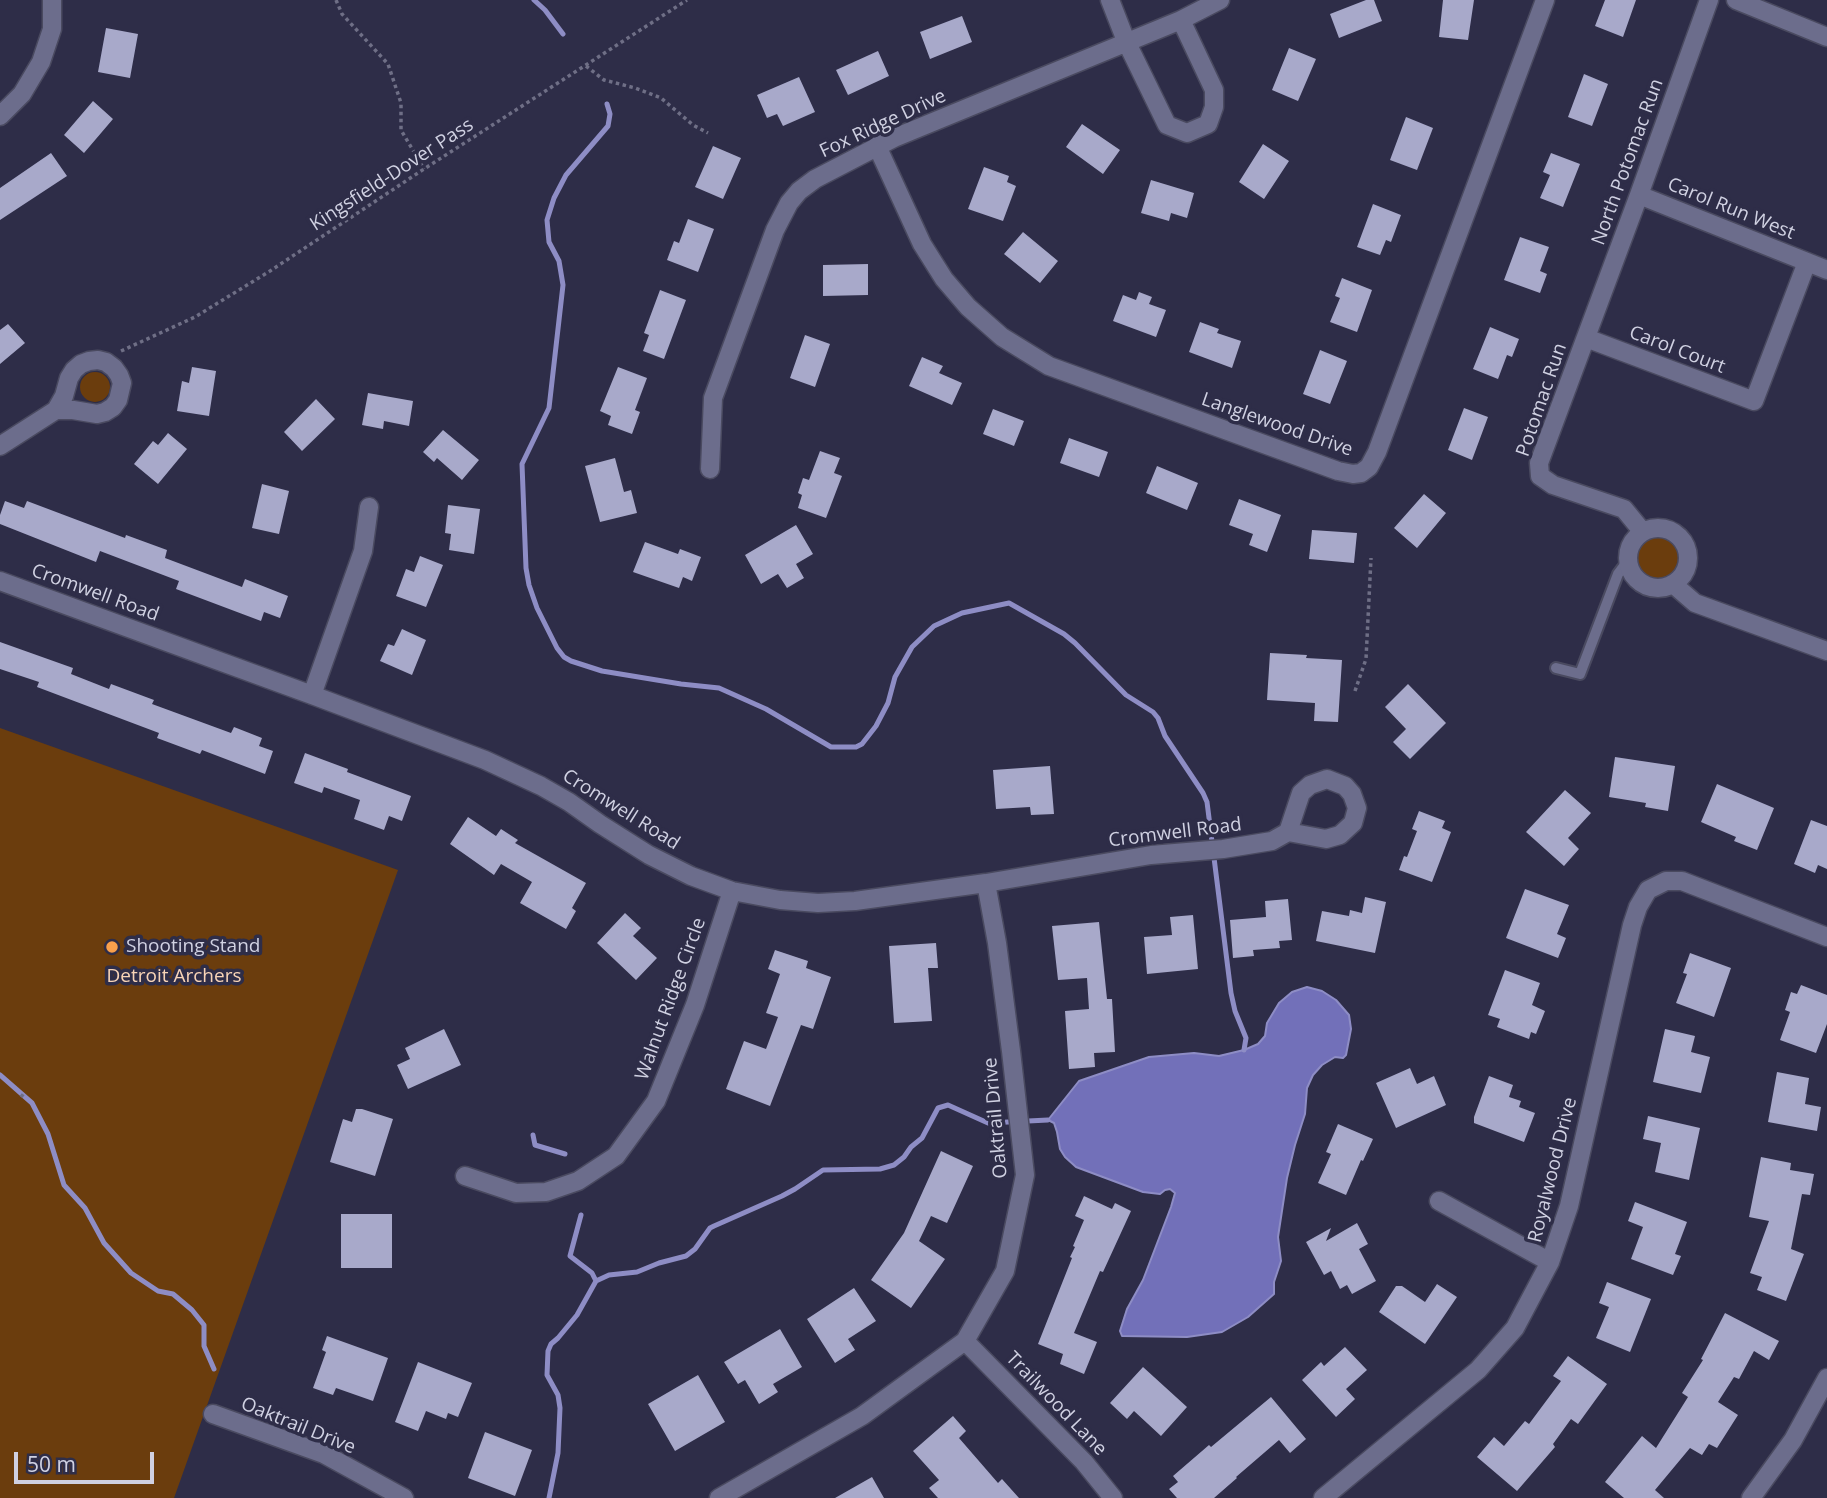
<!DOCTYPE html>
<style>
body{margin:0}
#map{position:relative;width:1827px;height:1498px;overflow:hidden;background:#2e2d48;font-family:"Open Sans",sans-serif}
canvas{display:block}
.scale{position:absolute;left:14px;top:1452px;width:140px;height:32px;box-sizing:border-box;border:4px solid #d0d1e2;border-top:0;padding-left:9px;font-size:21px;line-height:24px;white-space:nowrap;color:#d0d1e2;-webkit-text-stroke:5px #2e2d48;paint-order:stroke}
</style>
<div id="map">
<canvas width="1827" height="1498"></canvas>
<div class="scale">50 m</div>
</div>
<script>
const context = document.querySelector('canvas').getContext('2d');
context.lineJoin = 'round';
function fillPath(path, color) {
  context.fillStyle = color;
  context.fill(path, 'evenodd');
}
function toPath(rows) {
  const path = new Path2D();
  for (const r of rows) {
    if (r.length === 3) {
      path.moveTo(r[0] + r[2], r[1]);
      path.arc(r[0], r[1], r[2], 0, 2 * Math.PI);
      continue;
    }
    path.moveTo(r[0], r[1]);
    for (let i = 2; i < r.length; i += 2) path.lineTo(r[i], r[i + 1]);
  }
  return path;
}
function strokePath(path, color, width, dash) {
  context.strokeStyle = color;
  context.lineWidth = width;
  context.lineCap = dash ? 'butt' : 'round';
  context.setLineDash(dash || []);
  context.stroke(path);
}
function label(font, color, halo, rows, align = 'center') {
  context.font = font + ' "Open Sans",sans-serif';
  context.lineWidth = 7;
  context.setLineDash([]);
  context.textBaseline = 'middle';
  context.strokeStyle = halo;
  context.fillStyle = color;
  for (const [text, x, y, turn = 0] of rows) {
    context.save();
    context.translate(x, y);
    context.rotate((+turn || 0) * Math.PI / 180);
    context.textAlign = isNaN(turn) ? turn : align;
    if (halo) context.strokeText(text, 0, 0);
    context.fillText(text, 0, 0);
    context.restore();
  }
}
const green = toPath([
 [95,387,15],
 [1658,557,22],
 [0,728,398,870,174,1498,0,1498]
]);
const water = toPath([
 [1307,987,1322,991,1336,1000,1349,1015,1351,1029,1346,1055,1343,1058,1335,1057,1322,1065,1313,1075,1307,1088,1305,1114,1295,1145,1287,1178,1278,1237,1281,1261,1274,1282,1274,1294,1248,1317,1222,1332,1187,1337,1122,1336,1120,1331,1127,1309,1143,1280,1171,1207,1175,1193,1170,1189,1165,1190,1160,1194,1143,1192,1076,1167,1065,1157,1060,1149,1057,1132,1054,1123,1048,1120,1079,1081,1149,1057,1194,1053,1219,1056,1244,1050,1258,1044,1265,1036,1267,1023,1279,1003,1292,992,1307,987]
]);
const stream = toPath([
 [534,0,545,10,563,34],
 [607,104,610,114,608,126,566,175,554,198,547,220,549,242,559,261,563,285,549,408,522,464,526,568,529,585,537,608,557,648,564,657,571,661,602,671,681,684,719,688,766,709,831,747,856,747,862,744,876,726,888,703,895,677,912,647,934,626,962,613,1009,603,1064,634,1075,643,1126,695,1153,712,1158,718,1165,736,1203,793,1207,802,1231,993,1235,1011,1246,1038,1244,1050],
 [0,1075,32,1103,48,1134,64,1185,85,1208,104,1243,131,1273,158,1291,173,1294,192,1310,204,1325,204,1346,214,1369],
 [533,1135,535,1145,565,1154],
 [581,1215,570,1256,592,1273,596,1281],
 [549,1498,558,1453,560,1408,558,1395,547,1375,548,1351,551,1344,558,1338,577,1315,596,1281,609,1275,637,1272,659,1263,686,1256,695,1249,710,1228,714,1226,782,1196,795,1189,823,1170,880,1169,894,1165,904,1157,911,1147,922,1138,938,1108,948,1105,988,1123,1048,1120]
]);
const building = toPath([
 [1366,0,1374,0,1382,21,1339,38,1330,14],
 [1443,0,1474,0,1468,40,1439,37],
 [1605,0,1636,0,1623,37,1595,26],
 [962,16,972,42,930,59,920,32],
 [106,28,138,34,130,78,98,72],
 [1289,48,1316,59,1298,101,1272,90],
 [878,51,889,76,848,95,836,70],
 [1584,74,1608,84,1592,126,1568,117],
 [799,77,815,112,783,126,777,114,767,118,757,95],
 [93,101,113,119,84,153,64,135],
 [1406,117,1433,128,1417,170,1390,160],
 [1082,124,1120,150,1103,174,1066,147],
 [1263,144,1289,161,1264,199,1239,182],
 [713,146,741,158,723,199,695,187],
 [51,153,67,176,0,220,0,188],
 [1551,153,1580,164,1563,207,1540,198,1550,175,1543,172],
 [984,167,1009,176,1007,182,1016,186,1003,221,968,209],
 [1151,180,1194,193,1187,218,1171,213,1169,221,1141,213],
 [1373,204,1401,215,1391,242,1386,240,1380,255,1357,247],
 [688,219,714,229,698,272,667,260,674,241,679,243],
 [1023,232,1058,261,1040,283,1004,254],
 [1520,237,1549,247,1540,271,1547,274,1540,293,1504,280],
 [868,264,868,295,823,296,823,265],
 [1342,278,1372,290,1357,332,1330,322,1340,298,1335,296],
 [660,290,686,300,664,359,643,351,649,335,644,333],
 [1139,292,1152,297,1149,304,1166,310,1156,337,1113,321,1123,295,1136,300],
 [1200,322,1219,329,1217,333,1241,341,1232,368,1189,352],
 [8,324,25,343,0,364,0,330],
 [1490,327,1519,339,1512,357,1507,355,1498,379,1473,369],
 [805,335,830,344,815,387,790,378],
 [1320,350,1347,361,1330,404,1303,394],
 [922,357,943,366,939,373,962,383,952,405,909,386],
 [192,367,216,371,209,416,177,411,182,381,189,383],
 [618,367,647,378,635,410,640,412,632,434,608,425,611,416,600,411],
 [368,393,413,401,409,426,384,421,383,429,362,425],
 [316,399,335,419,302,451,284,432],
 [1464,408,1488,417,1472,460,1448,450],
 [993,409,1024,421,1014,446,983,434],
 [443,430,479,460,462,480,437,458,434,462,423,452],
 [168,433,187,449,158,484,134,464,153,441,158,445],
 [1069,438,1108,452,1099,477,1060,463],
 [820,451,840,458,834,473,842,476,826,518,798,508,802,495,798,493,803,478,809,480],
 [615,458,624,492,631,490,637,513,600,522,585,466],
 [1157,466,1198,483,1187,510,1146,493],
 [262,484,289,491,279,534,252,528],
 [1424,494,1446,513,1417,548,1394,528],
 [1239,499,1281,515,1267,552,1249,545,1253,534,1229,525],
 [5,501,24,508,27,501,125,538,126,535,167,550,165,558,242,587,245,579,288,596,280,618,264,612,261,621,176,589,179,581,100,551,96,562,0,524,0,515],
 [448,505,480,509,474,554,449,550,451,534,445,533],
 [796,525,813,554,796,564,804,578,787,588,778,574,761,584,745,555],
 [1312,530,1357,533,1354,563,1309,559],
 [645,542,678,554,680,549,701,557,692,581,683,577,679,588,633,572],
 [420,556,443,565,426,607,396,596,406,569,414,572],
 [402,629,426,640,412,675,380,661,388,644,394,646],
 [0,642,73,668,71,674,109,689,111,684,154,700,152,704,231,733,234,727,262,738,259,746,273,751,265,774,202,750,200,754,157,738,159,733,37,687,39,682,0,669],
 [1270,653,1307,655,1306,658,1342,660,1338,722,1314,721,1315,703,1267,700],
 [1408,684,1446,723,1410,759,1393,742,1406,729,1385,707],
 [305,753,348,769,347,772,411,796,402,821,389,816,384,830,354,819,360,800,324,787,322,793,294,783],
 [1615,757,1675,766,1668,811,1645,807,1646,803,1609,797],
 [1050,766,1054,814,1031,815,1030,807,996,809,993,770],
 [1717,784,1774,808,1757,850,1734,841,1736,837,1701,822],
 [1565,790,1591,813,1568,838,1579,849,1564,866,1526,832],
 [1419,811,1445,821,1442,828,1451,832,1432,882,1399,870,1404,856,1407,857,1417,831,1412,829],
 [468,817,496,836,501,829,518,840,515,843,586,883,572,908,576,911,566,929,520,903,532,882,501,864,494,875,450,844],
 [1811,820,1827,826,1827,869,1818,865,1815,873,1794,864],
 [1525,889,1569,905,1557,934,1566,938,1558,958,1506,938],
 [1365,897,1386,902,1375,953,1316,941,1322,911,1349,916,1350,910,1362,913],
 [1288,899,1292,940,1279,941,1280,948,1253,950,1254,956,1233,958,1230,920,1266,917,1265,901],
 [625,913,641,928,633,936,657,958,636,980,597,943],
 [1193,915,1198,969,1147,974,1144,937,1172,935,1170,917],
 [1099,922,1107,999,1112,999,1115,1052,1094,1053,1095,1067,1069,1069,1065,1011,1089,1009,1087,978,1058,980,1052,926],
 [936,943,938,968,928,968,932,1021,894,1023,889,946],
 [775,950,808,961,806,968,831,977,813,1029,801,1025,770,1106,726,1089,744,1041,766,1049,778,1017,766,1013,780,974,768,969],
 [1690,953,1731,968,1714,1017,1676,1003,1687,974,1683,973],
 [1505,970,1540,983,1532,1005,1545,1011,1536,1034,1531,1032,1529,1039,1497,1027,1500,1019,1488,1015],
 [1801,985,1827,995,1827,1024,1816,1053,1780,1040,1790,1012,1785,1010,1791,992,1797,994],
 [444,1029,461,1065,408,1089,397,1065,410,1059,405,1048],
 [1665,1029,1695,1036,1691,1052,1710,1057,1701,1093,1653,1082],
 [1410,1068,1417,1084,1434,1076,1446,1105,1396,1128,1376,1083],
 [1777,1072,1809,1078,1805,1104,1821,1107,1817,1131,1768,1122],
 [1489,1076,1513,1085,1509,1097,1521,1101,1519,1107,1535,1113,1524,1142,1474,1123,1474,1117],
 [356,1109,362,1109,393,1119,375,1176,330,1162,343,1119,352,1122],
 [1648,1116,1700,1128,1689,1180,1655,1172,1661,1143,1643,1139],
 [1338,1124,1373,1139,1363,1161,1361,1160,1346,1195,1318,1183,1331,1154,1326,1152],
 [941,1151,973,1166,947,1223,931,1216,919,1241,945,1259,911,1308,871,1280,904,1233],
 [1761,1157,1791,1163,1790,1170,1814,1174,1810,1195,1802,1194,1791,1249,1804,1254,1786,1301,1757,1290,1762,1277,1750,1273,1769,1221,1749,1217],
 [1084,1196,1112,1209,1115,1203,1131,1211,1103,1272,1100,1271,1074,1333,1097,1342,1084,1374,1060,1364,1063,1354,1038,1344,1072,1258,1070,1257,1075,1247,1073,1246,1084,1220,1075,1216],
 [1635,1202,1687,1222,1675,1254,1681,1256,1673,1275,1631,1259,1643,1227,1628,1221],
 [341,1214,392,1214,392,1268,341,1268],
 [1357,1223,1368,1244,1359,1249,1376,1281,1352,1294,1347,1285,1340,1289,1331,1271,1324,1275,1306,1242,1331,1228,1326,1241],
 [1607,1282,1651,1299,1630,1352,1596,1338,1609,1307,1599,1303],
 [1437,1284,1457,1297,1425,1344,1379,1312,1396,1286,1402,1286,1425,1302],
 [854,1288,876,1321,848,1339,855,1350,835,1363,807,1319],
 [1725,1313,1779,1341,1769,1360,1754,1351,1739,1379,1734,1377,1718,1402,1738,1415,1717,1448,1709,1444,1702,1455,1690,1448,1655,1490,1664,1498,1624,1498,1605,1482,1642,1436,1656,1448,1688,1397,1682,1393,1703,1360,1701,1359],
 [780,1329,802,1367,773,1384,778,1392,759,1404,745,1380,738,1384,724,1362],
 [327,1336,388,1358,373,1401,336,1388,333,1395,313,1388,326,1352,322,1350],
 [1345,1347,1367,1370,1346,1389,1355,1399,1336,1417,1302,1380,1321,1362,1324,1366],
 [1568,1356,1607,1384,1578,1424,1571,1419,1553,1444,1555,1447,1517,1491,1477,1457,1494,1437,1504,1446,1525,1421,1529,1424,1561,1381,1553,1376],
 [418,1362,472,1383,458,1417,448,1413,446,1419,426,1411,418,1431,395,1422],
 [1143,1367,1187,1407,1161,1436,1134,1411,1127,1419,1110,1403],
 [698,1375,725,1422,675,1451,648,1404],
 [1271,1397,1306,1439,1290,1453,1279,1440,1236,1477,1237,1478,1214,1498,1177,1498,1169,1489,1178,1482,1173,1476,1209,1445,1211,1447],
 [953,1416,966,1431,959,1438,998,1483,1002,1479,1019,1498,938,1498,929,1488,939,1480,913,1451],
 [485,1432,532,1450,515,1496,468,1478],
 [872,1477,884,1498,835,1498]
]);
const path = toPath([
 [336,0,342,14,388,64,401,103,401,130,424,169],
 [586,66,604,80,635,88,661,98,693,125,708,133],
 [121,351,195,317,270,271,424,169,687,0],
 [1355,691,1366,659,1371,558],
 [21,1097,25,1092]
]);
const lane = toPath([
 [1556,668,1580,674,1618,574,1627,562]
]);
const street = toPath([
 [1110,0,1126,41,1167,125,1187,133,1208,124,1214,107,1214,90,1181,20],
 [1736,0,1827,37],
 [0,116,22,94,41,62,52,29,52,0],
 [877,146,922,244,944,279,968,307,1002,337,1049,366,1338,471,1353,474,1361,473,1369,467,1377,452,1545,0],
 [1639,195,1827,270],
 [1586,338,1754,401,1807,262],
 [0,446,56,410,64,396,69,378,74,370,81,364,89,361,98,360,106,362,114,368,119,375,122,383,118,400,113,407,105,412,97,414,73,410,56,410],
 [710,469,713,398,775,230,789,203,799,191,815,179,894,138,1181,20,1220,0],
 [1658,558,30],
 [1642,531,1624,509,1553,485,1540,476,1539,463,1639,195,1709,0],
 [0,581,312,695,485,760,541,786,569,802,600,824,649,855,691,876,732,891,780,900,818,903,855,901,986,883,1151,855,1223,849,1272,841,1288,832,1326,839,1340,835,1353,823,1357,808,1352,794,1345,786,1327,779,1310,785,1301,793,1288,832],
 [1673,584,1695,603,1827,651],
 [312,695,363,551,369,507],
 [465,1176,516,1193,546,1192,578,1181,616,1156,656,1101,695,1005,732,891],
 [1439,1201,1550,1262],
 [965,1341,1084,1462,1113,1498],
 [213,1414,324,1454,404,1498],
 [719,1498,862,1416,965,1341,1005,1271,1025,1175,1011,1051,997,943,986,883],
 [1323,1498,1478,1370,1515,1328,1550,1262,1569,1206,1632,925,1638,907,1648,890,1666,881,1682,881,1827,937],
 [1751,1498,1793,1440,1827,1378]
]);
const markers = [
 [112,947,7,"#f9a04c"]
];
const streetNames = [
 ["Fox Ridge Drive",883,124,-25],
 ["North Potomac Run",1628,162,-70],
 ["Kingsfield-Dover Pass",392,175,-33],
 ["Carol Run West",1731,209,22],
 ["Carol Court",1677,350,21],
 ["Potomac Run",1542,400,-71],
 ["Langlewood Drive",1277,425,19],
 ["Cromwell Road",95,593,20],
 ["Cromwell Road",621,810,32],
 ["Cromwell Road",1175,833,-7],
 ["Walnut Ridge Circle",671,999,-70],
 ["Oaktrail Drive",996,1118,-95],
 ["Royalwood Drive",1553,1170,-76],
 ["Trailwood Lane",1056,1404,46],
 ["Oaktrail Drive",298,1426,22]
];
const poiNames = [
 ["Shooting Stand",126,947]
];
const parkNames = [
 ["Detroit Archers",174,977]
];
fillPath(green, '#6b3d0d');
fillPath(water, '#7270b9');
strokePath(water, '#8e8dc5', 2);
strokePath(stream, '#8e8dc5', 5);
fillPath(building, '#a8a9ca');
strokePath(lane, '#4a4a60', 14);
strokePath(street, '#4a4a60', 21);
strokePath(path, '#6f6f86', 3.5, [3.5, 3.5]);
strokePath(lane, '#6c6d8c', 10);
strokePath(street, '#6c6d8c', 18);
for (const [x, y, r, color] of markers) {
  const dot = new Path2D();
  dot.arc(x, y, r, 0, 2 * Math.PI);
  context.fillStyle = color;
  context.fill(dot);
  strokePath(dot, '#2e2d48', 2.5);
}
label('19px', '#d0d1e2', '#2e2d48', streetNames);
label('19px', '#d0d1e2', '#2e2d48', poiNames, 'left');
label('19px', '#f8d4b7', '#2e2d48', parkNames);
</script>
